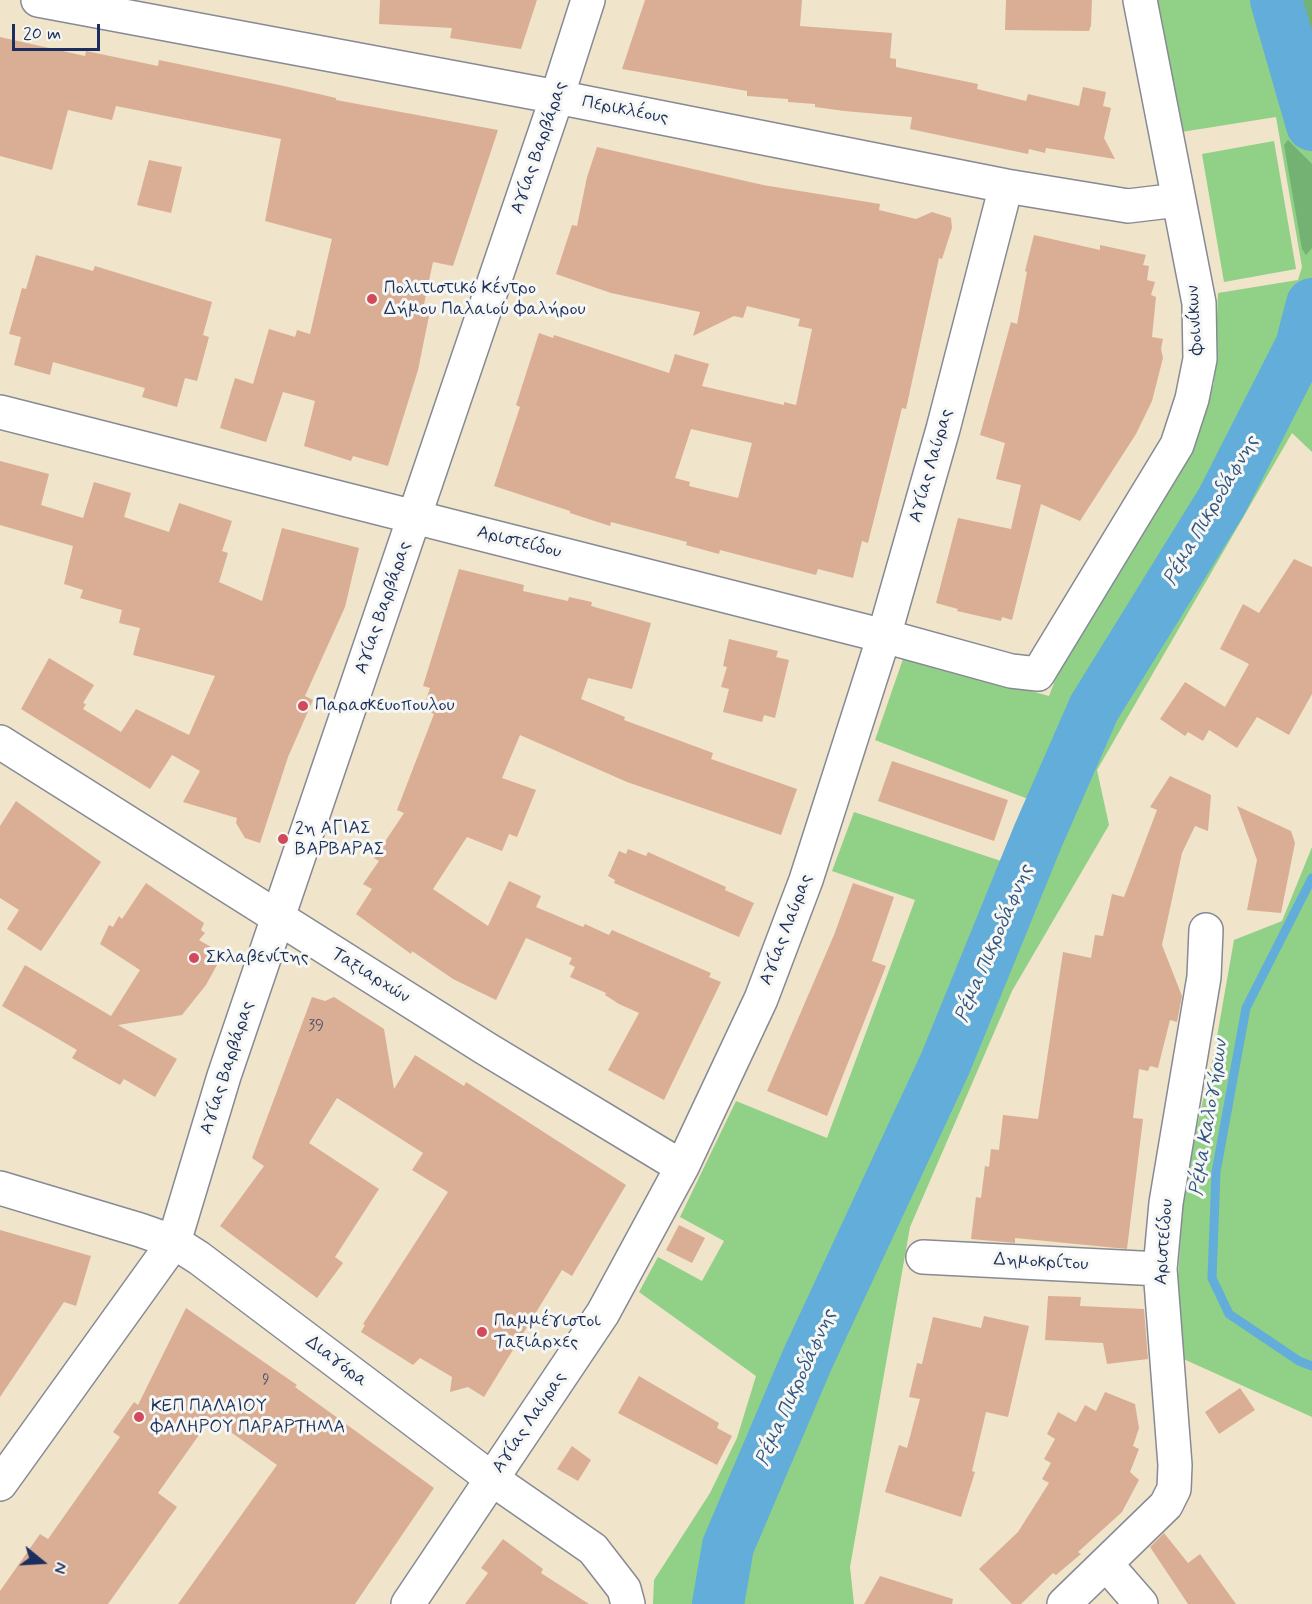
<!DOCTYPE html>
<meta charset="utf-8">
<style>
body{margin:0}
#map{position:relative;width:1312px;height:1604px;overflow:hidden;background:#f0e4ca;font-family:Mynerve,sans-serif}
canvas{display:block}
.north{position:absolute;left:12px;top:1532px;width:60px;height:60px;-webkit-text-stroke:4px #f6f6f2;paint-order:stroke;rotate:108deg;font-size:16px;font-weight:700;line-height:24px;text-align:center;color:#1b2f5e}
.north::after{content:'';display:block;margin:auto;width:21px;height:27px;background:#1b2f5e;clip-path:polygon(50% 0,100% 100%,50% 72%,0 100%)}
.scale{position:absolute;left:12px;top:24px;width:88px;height:27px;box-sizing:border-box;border:3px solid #1b2f5e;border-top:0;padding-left:8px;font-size:18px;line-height:21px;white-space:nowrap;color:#1b2f5e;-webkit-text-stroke:4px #f6f6f2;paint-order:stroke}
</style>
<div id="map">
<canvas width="1312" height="1604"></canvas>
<div class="north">N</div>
<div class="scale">20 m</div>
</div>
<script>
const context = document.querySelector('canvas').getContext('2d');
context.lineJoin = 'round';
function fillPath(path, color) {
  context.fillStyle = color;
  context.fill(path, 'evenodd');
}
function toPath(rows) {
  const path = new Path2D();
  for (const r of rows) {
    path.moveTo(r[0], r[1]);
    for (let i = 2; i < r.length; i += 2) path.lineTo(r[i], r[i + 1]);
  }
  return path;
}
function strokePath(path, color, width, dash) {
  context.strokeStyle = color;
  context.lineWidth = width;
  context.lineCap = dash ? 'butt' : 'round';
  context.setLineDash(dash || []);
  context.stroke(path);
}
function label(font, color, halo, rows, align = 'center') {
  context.font = font + ' Mynerve,sans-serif';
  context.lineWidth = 6;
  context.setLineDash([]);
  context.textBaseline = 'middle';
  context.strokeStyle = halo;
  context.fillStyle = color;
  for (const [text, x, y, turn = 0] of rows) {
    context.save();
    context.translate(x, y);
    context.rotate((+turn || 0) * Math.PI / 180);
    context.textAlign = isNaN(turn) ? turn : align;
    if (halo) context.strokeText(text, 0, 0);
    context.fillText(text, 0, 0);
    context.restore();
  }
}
const green = toPath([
 [1156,0,1312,0,1312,452,1292,433,1097,770,1109,825,1012,991,910,1227,850,1567,854,1604,653,1604,654,1580,710,1493,737,1438,756,1376,639,1292,658,1257,702,1281,724,1241,680,1217,736,1101,827,1138,915,900,832,871,854,812,1016,866,1041,804,875,740,904,656,1049,696,1065,655,1190,456,1214,383,1218,293,1298,280,1302,267,1276,117,1175,133],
 [1274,141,1296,269,1224,282,1202,154],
 [1312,847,1312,1417,1179,1357,1177,1289,1185,1179,1215,1048,1234,940,1282,921]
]);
const forest = toPath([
 [1294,0,1312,0,1312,74,1297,29],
 [1288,140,1312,164,1312,248,1306,255,1302,249,1284,145]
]);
const stream = toPath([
 [1312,878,1246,1008,1216,1172,1212,1278,1229,1314,1299,1361,1312,1366]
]);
const river = toPath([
 [1276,0,1312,125],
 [718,1604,728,1546,808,1358,945,1064,1038,836,1094,708,1222,501,1301,346,1312,304]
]);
const building = toPath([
 [380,0,537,0,521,49,450,38,452,28,379,24],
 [645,0,802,0,800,26,892,33,890,58,896,59,896,67,978,84,977,89,1026,101,1028,94,1079,106,1083,87,1106,92,1103,106,1111,108,1104,138,1115,159,1046,148,1045,153,1029,149,1028,154,910,129,912,117,844,111,815,107,815,104,788,102,788,99,747,96,747,91,622,69],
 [1006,0,1092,0,1091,25,1089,31,1005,30],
 [0,37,85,56,86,51,158,66,159,60,284,86,336,98,336,100,498,130,453,266,433,262,423,309,430,311,418,370,388,466,353,456,351,461,304,446,315,401,283,392,266,442,220,428,235,378,253,384,269,329,295,337,297,330,310,334,332,239,265,221,281,139,116,106,112,120,68,110,52,170,0,156],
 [597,147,763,185,880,204,879,210,916,219,932,212,951,218,952,228,942,259,939,258,906,409,902,408,868,543,862,541,853,578,818,569,816,575,720,550,719,554,686,545,687,542,611,522,610,526,570,513,570,511,494,486,520,407,516,405,539,333,553,338,554,335,669,373,675,354,709,364,702,386,784,405,784,402,796,405,812,329,798,326,800,319,747,306,743,318,734,316,693,336,700,312,611,293,556,274,572,225,577,226,587,177],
 [691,429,752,443,738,498,689,486,690,482,675,478],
 [149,160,182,167,171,213,137,205],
 [1034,235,1100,250,1100,245,1146,255,1143,265,1149,266,1147,280,1155,282,1151,295,1156,297,1152,337,1163,339,1161,349,1163,358,1152,401,1136,434,1080,521,1041,504,1012,620,1002,617,1001,621,957,611,958,609,936,603,958,518,1011,529,1021,485,996,479,1005,443,980,435,1011,322,1017,324,1027,272,1025,271],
 [36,255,93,271,95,266,212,302,203,335,209,337,197,381,185,378,177,407,142,397,145,388,53,362,50,375,14,365,21,337,9,334,22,288,26,289],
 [0,461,49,474,41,505,83,518,94,482,131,493,124,517,169,532,179,503,232,521,222,551,228,553,219,582,262,601,282,528,359,548,345,607,305,696,313,700,288,757,260,843,245,838,236,823,237,818,183,802,200,771,172,755,150,789,21,709,49,658,94,685,83,703,86,704,83,709,121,732,136,709,189,735,215,676,133,655,140,628,119,623,122,610,80,598,83,590,64,584,73,546,0,525],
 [1294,559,1312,567,1312,694,1289,735,1257,717,1237,748,1209,730,1203,741,1188,732,1185,736,1160,719,1185,682,1225,707,1249,664,1220,649,1243,604,1259,613],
 [459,569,524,585,523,591,568,601,569,597,592,602,591,606,651,623,632,689,588,678,581,699,625,717,624,720,713,753,711,759,797,789,781,835,627,782,520,735,502,778,536,790,517,837,509,834,502,851,467,837,433,889,488,926,509,881,541,896,536,907,583,927,585,924,609,935,612,930,711,973,709,977,721,982,664,1100,608,1070,639,1013,619,1004,605,995,606,993,570,977,575,967,569,964,572,958,526,938,496,1000,453,979,412,951,411,954,356,914,372,889,363,884,379,861,374,858,404,813,397,810,434,714,423,709,430,688,423,686],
 [729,639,778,651,776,657,789,660,775,718,764,715,762,722,723,712,729,689,721,687,727,667,723,666],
 [892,761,1008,800,994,841,878,801],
 [1170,776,1211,795,1208,831,1195,826,1182,853,1162,945,1182,996,1177,1022,1170,1020,1158,1068,1150,1066,1148,1071,1139,1069,1133,1118,1143,1119,1127,1249,1015,1238,1015,1243,971,1239,976,1197,981,1198,985,1166,989,1167,991,1149,999,1150,1003,1115,1038,1119,1063,952,1091,958,1095,935,1103,936,1112,894,1124,897,1157,810,1150,807],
 [16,801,101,862,41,951,7,929,19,910,0,898,0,826],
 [1237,806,1291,831,1295,843,1281,913,1247,910,1257,860],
 [628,849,646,856,648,852,726,887,725,890,754,903,739,937,614,883,615,880,608,876,619,851,626,854],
 [146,883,204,923,201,930,205,933,199,940,223,954,206,985,182,1015,118,1025,177,1059,155,1097,124,1079,120,1085,72,1058,77,1050,2,1006,25,965,111,1016,140,970,100,944,109,925,113,927,119,916,122,919],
 [853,883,894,897,872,961,886,966,827,1116,767,1091,834,935],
 [312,997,325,1001,334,997,384,1029,394,1089,415,1055,464,1086,466,1082,626,1185,572,1276,562,1270,484,1397,468,1387,450,1392,452,1377,420,1358,413,1365,361,1332,365,1325,363,1324,448,1192,412,1170,423,1153,337,1098,309,1143,379,1189,335,1257,343,1263,317,1298,220,1226,264,1166,252,1158],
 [679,1225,705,1238,692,1263,666,1250],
 [0,1230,91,1256,76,1306,64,1302,0,1397],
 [1048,1296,1081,1297,1080,1306,1144,1309,1148,1359,1107,1364,1103,1343,1045,1340],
 [186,1308,297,1385,295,1387,434,1488,355,1604,178,1604,277,1465,211,1418,158,1493,177,1507,108,1604,0,1604,0,1591,40,1534,48,1539,120,1437,113,1432,134,1402,138,1405],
 [984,1316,1029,1326,1008,1417,986,1412,972,1471,975,1472,961,1517,885,1492,899,1445,907,1448,920,1399,909,1397,917,1363,922,1364,933,1317,981,1328],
 [639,1376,719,1423,717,1428,732,1436,717,1465,618,1413],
 [1240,1388,1255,1410,1219,1434,1205,1412],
 [1105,1392,1135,1404,1139,1428,1133,1446,1139,1449,1130,1472,1139,1480,1122,1512,1078,1552,1081,1554,1056,1575,1053,1573,1021,1604,1012,1604,979,1569,1018,1532,1049,1483,1042,1479,1051,1463,1044,1459,1055,1439,1047,1434,1058,1412,1076,1422,1085,1405,1096,1411],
 [572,1446,591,1460,578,1481,557,1469],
 [1164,1533,1188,1563,1200,1554,1236,1604,1188,1604,1150,1547],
 [503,1539,543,1569,541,1573,589,1604,465,1604,488,1573,481,1568],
 [880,1576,953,1599,952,1604,864,1604]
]);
const minor = toPath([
 [38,0,557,97,1006,186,1128,206,1178,200],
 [0,412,884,636,1011,671,1038,674,1177,445,1192,399,1200,359,1199,303,1140,0],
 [0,742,485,1048,682,1167],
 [0,1188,140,1230,174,1242,199,1258,492,1479,593,1549,624,1589,628,1604],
 [923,1257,1160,1269],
 [0,1484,174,1242,224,1076,557,97,588,0],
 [1107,1565,1141,1604],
 [408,1604,603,1313,682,1167,761,999,806,880,884,636,943,429,1006,186],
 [1064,1604,1166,1505,1174,1489,1175,1465,1160,1269,1166,1203,1204,977,1206,930]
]);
const markers = [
 [372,299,6,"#d1495b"],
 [303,706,6,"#d1495b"],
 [283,839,6,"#d1495b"],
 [194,958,6,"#d1495b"],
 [482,1332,6,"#d1495b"],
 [139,1417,6,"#d1495b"]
];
const numberNames = [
 ["39",316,1027],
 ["9",266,1381]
];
const streetNames = [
 ["Περικλέους",625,111,11],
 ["Αγίας Βαρβάρας",540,148,-71],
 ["Φοινίκων",1196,320,-94],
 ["Αγίας Λαύρας",932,466,-74],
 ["Αριστείδου",519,543,14],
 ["Αγίας Βαρβάρας",384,608,-71],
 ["Αγίας Λαύρας",787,930,-69],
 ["Ταξιαρχών",370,976,32],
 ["Αγίας Βαρβάρας",228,1068,-72],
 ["Αριστείδου",1165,1242,-86],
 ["Δημοκρίτου",1041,1263,3],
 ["Διαγόρα",336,1362,37],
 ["Αγίας Λαύρας",530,1423,-56]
];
const poiNames = [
 ["Πολιτιστικό Κέντρο",384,289],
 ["Δήμου Παλαιού Φαλήρου",384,310],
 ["Παρασκευοπουλου",315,706],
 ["2η ΑΓΙΑΣ",295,829],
 ["ΒΑΡΒΑΡΑΣ",295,850],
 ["Σκλαβενίτης",206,958],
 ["Παμμέγιστοι",494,1322],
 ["Ταξιάρχες",494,1343],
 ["ΚΕΠ ΠΑΛΑΙΟΥ",151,1407],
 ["ΦΑΛΗΡΟΥ ΠΑΡΑΡΤΗΜΑ",151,1428]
];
const waterNames = [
 ["Ρέμα Πικροδάφνης",1212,511,-60],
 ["Ρέμα Πικροδάφνης",995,944,-67],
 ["Ρέμα Καλογήρων",1210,1118,-81],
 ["Ρέμα Πικροδάφνης",797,1388,-66]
];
fillPath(green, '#91d087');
fillPath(forest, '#74b274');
strokePath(stream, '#62adda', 9);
strokePath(river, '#62adda', 52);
fillPath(building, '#daae94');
strokePath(minor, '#868a94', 36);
strokePath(minor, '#fff', 33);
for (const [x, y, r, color] of markers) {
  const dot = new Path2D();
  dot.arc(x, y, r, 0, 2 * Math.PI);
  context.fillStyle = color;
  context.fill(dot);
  strokePath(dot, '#f6f6f2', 2);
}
label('15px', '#4b4f6c', null, numberNames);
label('18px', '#1b2f5e', '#f6f6f2', streetNames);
label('18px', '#1b2f5e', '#f6f6f2', poiNames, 'left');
label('italic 20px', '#305583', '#f6f6f2', waterNames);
</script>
